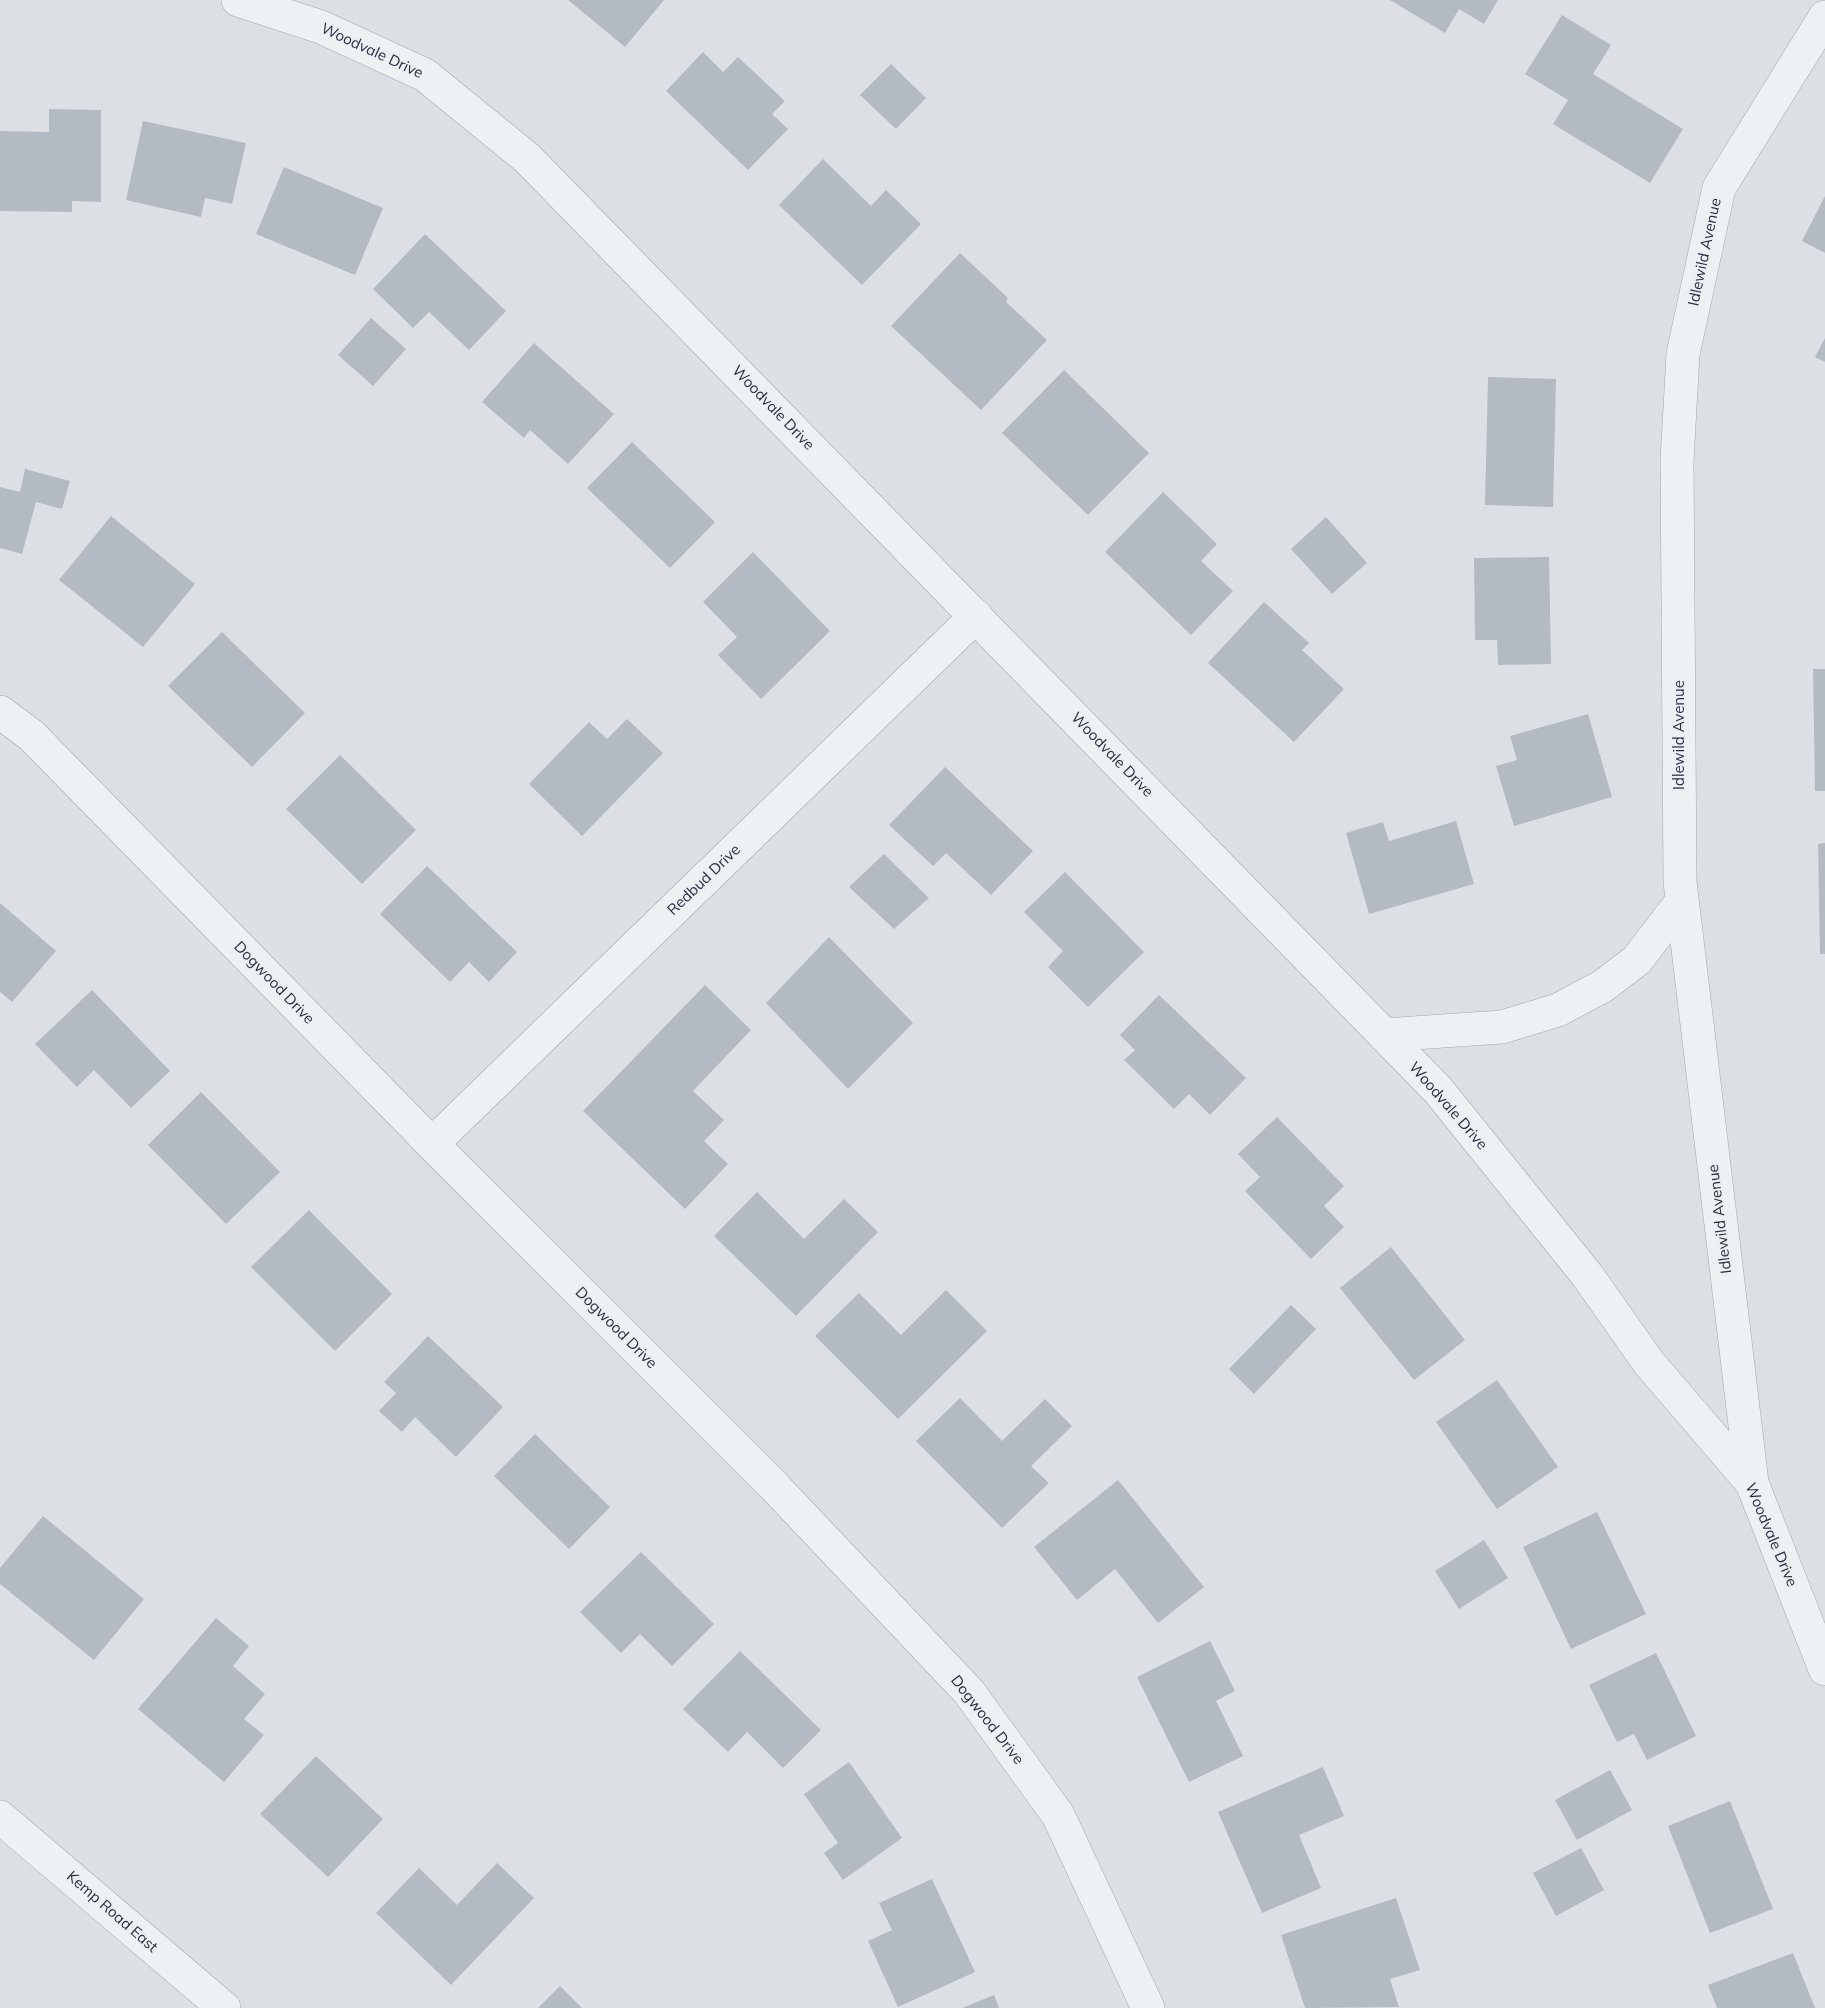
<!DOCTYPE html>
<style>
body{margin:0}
canvas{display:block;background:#dce0e5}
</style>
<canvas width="1825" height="2008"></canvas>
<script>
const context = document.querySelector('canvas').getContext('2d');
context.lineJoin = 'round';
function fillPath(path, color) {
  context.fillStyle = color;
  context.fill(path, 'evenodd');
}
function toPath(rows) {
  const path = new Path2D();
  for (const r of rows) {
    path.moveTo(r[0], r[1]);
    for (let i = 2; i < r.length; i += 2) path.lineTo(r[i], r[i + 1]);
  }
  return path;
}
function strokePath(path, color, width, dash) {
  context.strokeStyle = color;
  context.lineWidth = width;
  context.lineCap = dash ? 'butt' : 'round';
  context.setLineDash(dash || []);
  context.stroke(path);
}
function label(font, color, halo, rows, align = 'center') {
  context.font = font + ' Mulish,sans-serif';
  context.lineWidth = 4.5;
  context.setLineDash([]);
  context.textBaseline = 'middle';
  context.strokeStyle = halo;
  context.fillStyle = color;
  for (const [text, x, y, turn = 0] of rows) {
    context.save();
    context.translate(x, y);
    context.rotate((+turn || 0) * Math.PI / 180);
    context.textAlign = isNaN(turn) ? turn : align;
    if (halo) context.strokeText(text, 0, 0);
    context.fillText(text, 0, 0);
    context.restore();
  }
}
const building = toPath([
 [568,0,664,0,625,47],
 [1390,0,1498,0,1484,24,1459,9,1445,33],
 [1562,15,1611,45,1593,74,1683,129,1650,183,1553,124,1568,100,1525,74],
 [703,52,723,72,738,57,785,101,772,114,788,129,748,170,666,91],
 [891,64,926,98,896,129,860,95],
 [49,109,101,110,101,202,72,201,72,212,0,211,0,131,49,132],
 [143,121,246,143,232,204,205,198,201,217,126,200],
 [823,159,871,206,886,190,921,224,862,285,779,205],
 [284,167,383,208,355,275,256,234],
 [1825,196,1825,253,1802,241],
 [425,234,506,311,469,350,429,312,413,328,373,289],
 [960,253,1008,298,1006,302,1047,340,981,410,891,326],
 [371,318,406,349,373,386,338,355],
 [1825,338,1825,362,1815,357],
 [534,343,614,414,568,464,530,430,524,438,482,402],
 [1064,370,1149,453,1088,515,1002,433],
 [1488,377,1556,379,1553,507,1485,505],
 [632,442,715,522,670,568,587,488],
 [25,469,70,481,62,509,36,502,22,554,0,548,0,487,20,492],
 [1163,492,1217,544,1201,561,1233,591,1191,635,1105,552],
 [111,516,195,584,143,647,59,580],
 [1326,517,1367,563,1332,594,1291,549],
 [753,552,830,631,761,699,718,655,737,637,703,602],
 [1549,557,1551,664,1498,665,1497,640,1475,640,1474,558],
 [1264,602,1309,643,1302,650,1344,689,1294,742,1208,663],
 [222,632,305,713,252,767,168,686],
 [1813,669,1825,669,1825,791,1815,791],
 [1588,714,1612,797,1514,826,1496,766,1517,760,1510,736],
 [627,719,663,753,582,836,529,784,589,722,607,739],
 [340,755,416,830,362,884,286,809],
 [945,767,1033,851,991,895,946,853,933,866,889,825],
 [1456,821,1474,884,1369,914,1346,833,1383,822,1389,841],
 [1825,843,1825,954,1820,954,1818,844],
 [884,854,929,898,894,929,849,887],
 [427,866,517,952,489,982,469,962,450,982,380,914],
 [1065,872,1144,952,1088,1007,1048,967,1063,951,1024,912],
 [0,903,56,951,12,1002,0,992],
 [829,937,913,1023,848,1089,766,1003],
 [705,985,751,1030,693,1091,724,1120,704,1141,728,1164,685,1209,583,1111],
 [92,990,170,1071,131,1108,94,1070,77,1087,35,1044],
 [1159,995,1246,1078,1210,1115,1189,1094,1174,1109,1124,1060,1135,1050,1120,1035],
 [201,1092,280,1172,226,1224,148,1145],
 [1277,1117,1344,1186,1324,1206,1344,1227,1311,1259,1245,1191,1260,1177,1238,1154],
 [757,1192,804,1239,844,1199,878,1232,796,1316,714,1236],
 [309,1210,392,1294,335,1351,251,1267],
 [1391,1247,1465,1340,1414,1380,1340,1288],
 [946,1290,987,1331,898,1419,815,1336,859,1293,901,1335],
 [1291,1305,1316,1329,1254,1394,1229,1369],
 [428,1336,503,1407,456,1457,415,1417,402,1432,379,1411,396,1393,384,1382],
 [1497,1380,1558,1467,1497,1509,1436,1422],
 [960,1398,1002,1441,1045,1399,1072,1426,1031,1466,1049,1483,1002,1528,916,1441],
 [535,1434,610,1507,569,1549,494,1476],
 [1118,1480,1204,1587,1158,1623,1115,1569,1077,1600,1034,1547],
 [1597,1512,1646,1614,1571,1649,1523,1547],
 [43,1516,144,1599,94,1660,0,1584,0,1568],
 [1484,1540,1508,1578,1459,1609,1435,1571],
 [641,1552,714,1624,672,1666,640,1634,621,1653,580,1612],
 [216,1618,249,1646,233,1666,265,1694,244,1719,264,1735,224,1782,138,1709],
 [1210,1641,1235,1691,1216,1701,1243,1756,1189,1782,1137,1677],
 [740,1651,821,1730,783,1768,747,1732,728,1752,683,1709],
 [1656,1653,1696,1736,1647,1760,1634,1734,1617,1742,1589,1685],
 [316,1756,383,1819,328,1877,260,1814],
 [849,1762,902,1838,843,1880,824,1853,838,1843,804,1794],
 [1323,1767,1344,1816,1299,1835,1321,1888,1262,1913,1218,1812],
 [1610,1770,1632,1810,1577,1840,1555,1800],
 [1730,1801,1773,1909,1710,1933,1668,1826],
 [1581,1848,1604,1890,1556,1916,1533,1873],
 [497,1863,534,1898,451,1985,376,1913,419,1868,457,1905],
 [932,1879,975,1972,898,2007,868,1941,892,1930,879,1903],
 [1396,1898,1420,1970,1390,1979,1399,2007,1305,2008,1281,1935],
 [1793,1953,1815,2008,1717,2008,1708,1985],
 [560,1986,582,2008,538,2008],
 [994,1995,999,2008,962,2008]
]);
const street = toPath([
 [238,0,321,27,425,75,527,158,1438,1090,1587,1275,1649,1363,1752,1483,1825,1669],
 [0,712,31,735,432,1144,773,1485,969,1692,1058,1815,1148,2008],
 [1384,1035,1502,1027,1558,1010,1603,986,1637,960,1682,901],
 [432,1144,976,616],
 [1752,1483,1680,882,1677,461,1683,354,1719,188,1825,17],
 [0,1817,224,2008]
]);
const streetNames = [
 ["Woodvale Drive",372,51,25],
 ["Idlewild Avenue",1705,252,-78],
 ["Woodvale Drive",773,408,46],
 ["Idlewild Avenue",1679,735,-90],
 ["Woodvale Drive",1112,755,46],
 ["Redbud Drive",704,880,-44],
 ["Dogwood Drive",274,983,46],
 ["Woodvale Drive",1448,1106,49],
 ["Idlewild Avenue",1720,1219,-97],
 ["Dogwood Drive",616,1328,45],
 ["Woodvale Drive",1771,1535,67],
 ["Dogwood Drive",987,1720,52],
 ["Kemp Road East",112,1912,41]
];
fillPath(building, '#b4bac2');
strokePath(street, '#a2a7af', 34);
strokePath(street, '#eef1f4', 33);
label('15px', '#272f3b', '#ebeff3', streetNames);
</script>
